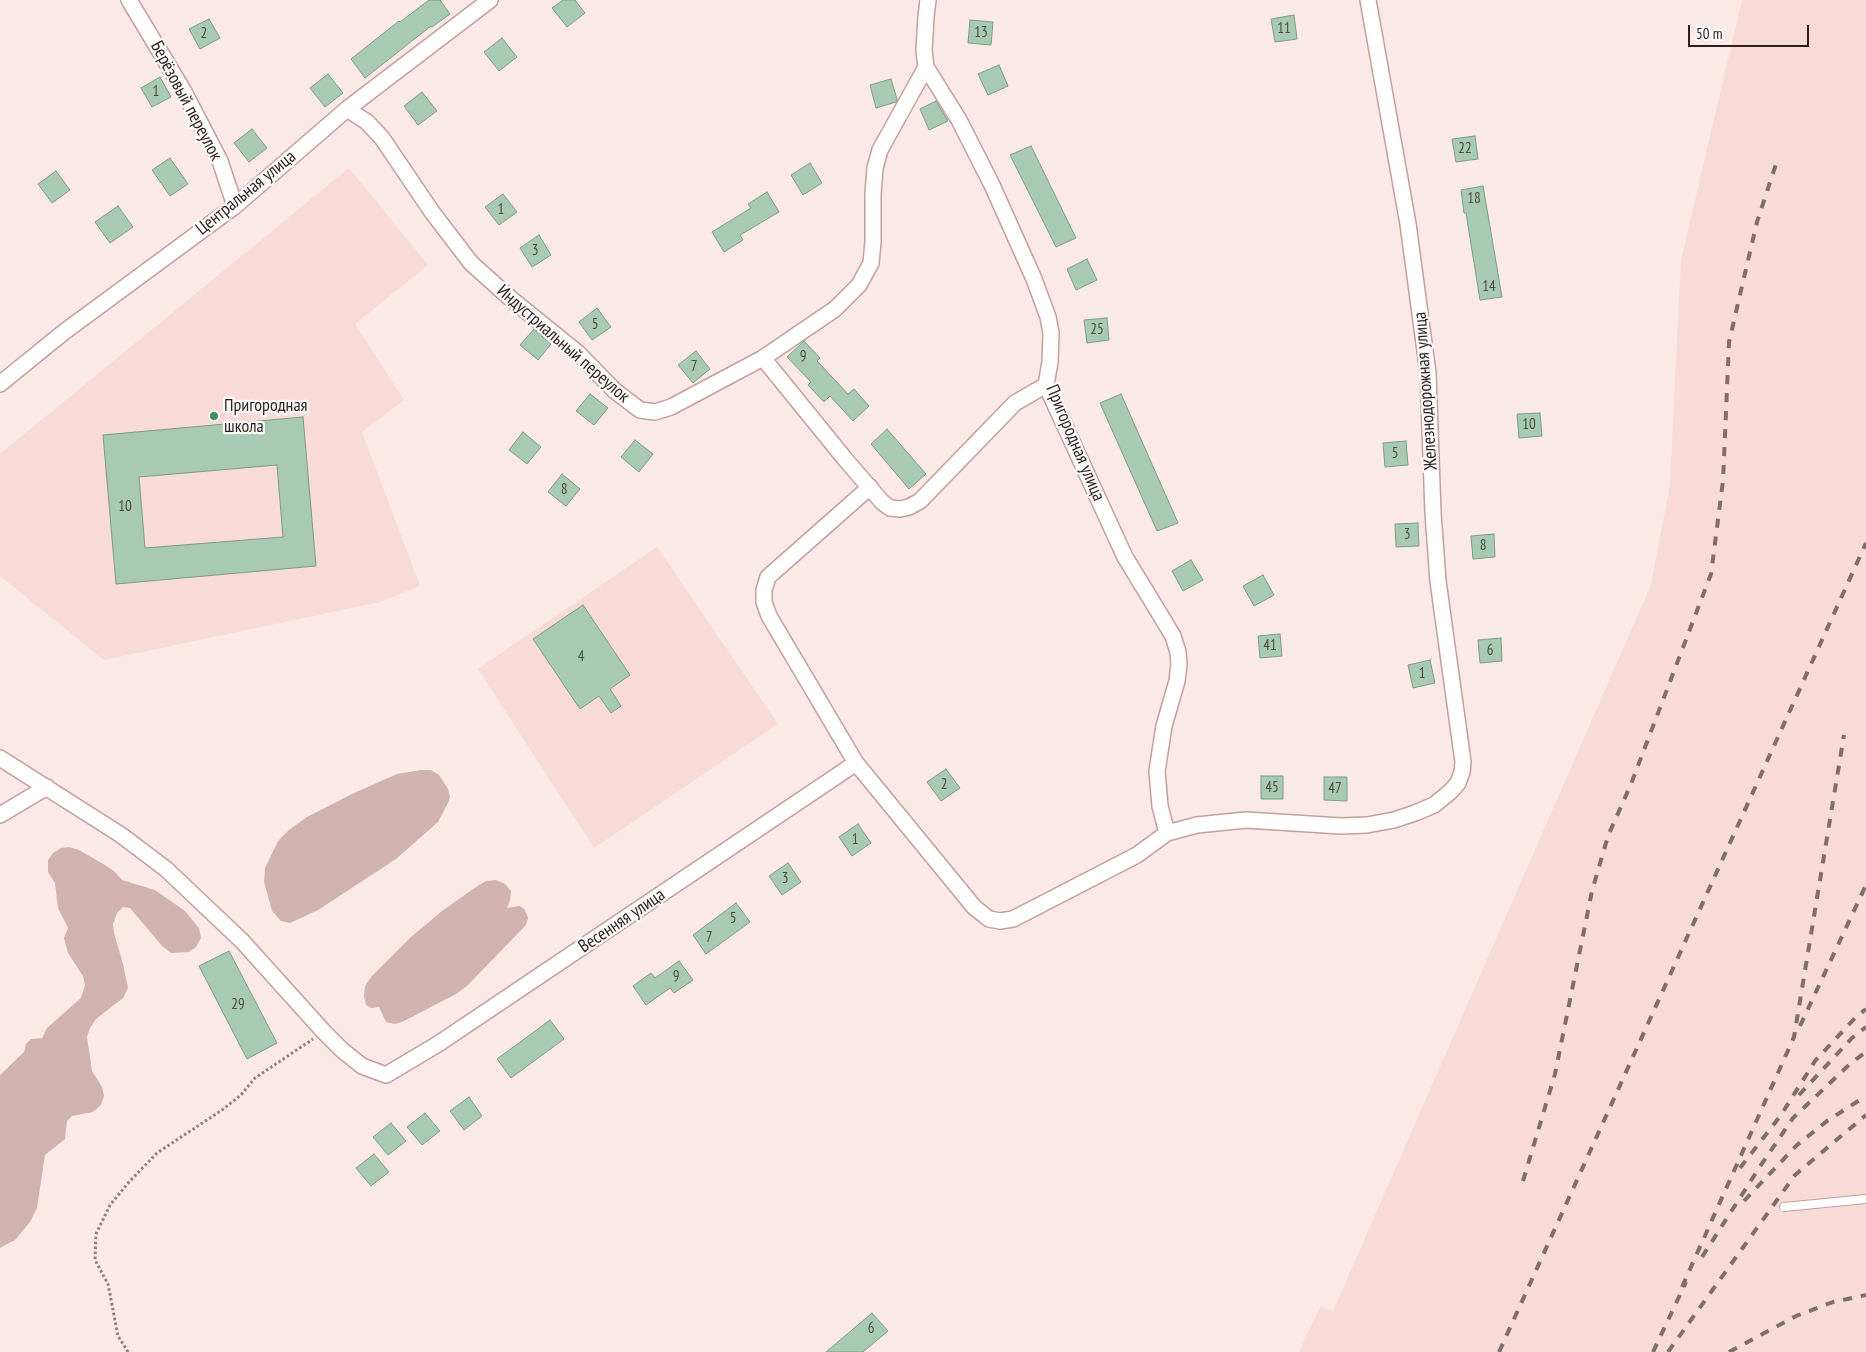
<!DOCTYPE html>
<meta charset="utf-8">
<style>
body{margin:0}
#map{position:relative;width:1866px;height:1352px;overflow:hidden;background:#fae9e6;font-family:"PT Sans Narrow",sans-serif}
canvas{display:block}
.scale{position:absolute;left:1688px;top:25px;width:121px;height:22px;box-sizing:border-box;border:2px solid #2c1e1c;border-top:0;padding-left:6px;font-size:15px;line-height:18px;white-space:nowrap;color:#2c1e1c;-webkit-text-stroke:4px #fafafa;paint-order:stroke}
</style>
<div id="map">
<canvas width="1866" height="1352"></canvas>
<div class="scale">50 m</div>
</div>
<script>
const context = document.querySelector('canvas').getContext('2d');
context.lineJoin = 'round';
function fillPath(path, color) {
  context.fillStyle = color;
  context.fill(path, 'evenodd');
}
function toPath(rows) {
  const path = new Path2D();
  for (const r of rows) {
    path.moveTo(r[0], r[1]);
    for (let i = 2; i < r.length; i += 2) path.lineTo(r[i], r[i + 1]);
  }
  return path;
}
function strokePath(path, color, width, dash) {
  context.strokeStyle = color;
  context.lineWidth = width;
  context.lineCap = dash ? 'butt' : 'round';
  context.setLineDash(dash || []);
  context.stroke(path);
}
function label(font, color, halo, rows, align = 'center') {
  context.font = font + ' "PT Sans Narrow",sans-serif';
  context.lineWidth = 4.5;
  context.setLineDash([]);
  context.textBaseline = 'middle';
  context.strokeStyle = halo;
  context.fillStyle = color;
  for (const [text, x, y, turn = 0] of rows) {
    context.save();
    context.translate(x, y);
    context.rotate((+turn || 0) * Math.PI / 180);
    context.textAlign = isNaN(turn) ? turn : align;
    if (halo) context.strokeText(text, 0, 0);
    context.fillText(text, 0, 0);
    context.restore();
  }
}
const built = toPath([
 [1742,0,1866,0,1866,1352,1299,1352,1320,1307,1333,1311,1651,585,1670,485,1681,260],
 [349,168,428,265,355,324,404,400,362,432,420,586,380,602,104,660,0,576,0,454],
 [657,547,778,724,594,848,478,669]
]);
const green = toPath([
 [421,770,431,770,439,775,448,789,450,797,448,803,438,822,396,859,318,910,290,923,281,921,272,911,264,882,265,868,278,841,289,830,307,817,354,793,397,774],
 [69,847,79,850,105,865,115,872,122,880,155,890,185,911,199,928,201,938,196,947,189,952,171,953,162,946,130,908,123,907,117,913,113,924,114,933,123,964,128,988,123,998,96,1019,90,1028,87,1037,92,1071,102,1087,104,1096,101,1105,93,1112,72,1116,67,1121,65,1139,45,1155,37,1208,30,1222,15,1240,0,1248,0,1075,24,1052,26,1044,31,1039,42,1038,47,1028,81,998,85,985,83,976,68,953,64,938,68,928,58,908,55,883,48,872,48,860,53,853,61,848],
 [496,880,505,884,511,891,510,901,507,908,520,906,525,910,528,918,526,925,467,986,456,994,402,1022,395,1024,386,1022,379,1007,371,1008,366,1005,364,996,365,986,372,976,411,937,442,911,473,889,486,881]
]);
const building = toPath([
 [429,0,440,0,450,14,432,27,431,26,365,78,351,59,399,21,400,22,429,0],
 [563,0,575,0,585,13,567,27,552,8,563,0],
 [1294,15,1297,39,1275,42,1271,19,1294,15],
 [209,19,220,38,200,49,189,29,209,19],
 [970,20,993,22,991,45,968,43,970,20],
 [502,38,517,57,499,71,484,52,502,38],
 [999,65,1008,86,988,95,978,74,999,65],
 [328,74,343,93,325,107,310,88,328,74],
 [160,77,171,97,152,107,141,88,160,77],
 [891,79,897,99,896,102,876,108,870,85,891,79],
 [422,92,437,111,418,125,404,106,422,92],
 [936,101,948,121,929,130,920,109,936,101],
 [252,129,267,148,249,162,234,143,252,129],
 [1475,136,1478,159,1456,162,1452,139,1475,136],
 [1031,146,1076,238,1056,247,1010,155,1031,146],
 [170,158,188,184,170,196,152,170,170,158],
 [810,163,822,183,803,195,791,175,810,163],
 [56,171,70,190,52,203,38,184,56,171],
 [1483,186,1502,297,1480,300,1466,213,1464,213,1461,190,1483,186],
 [767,192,779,212,740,235,743,240,724,252,712,232,751,208,748,204,767,192],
 [503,194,517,212,499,225,485,207,503,194],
 [118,206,133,227,110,243,95,222,118,206],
 [539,235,551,255,532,267,520,248,539,235],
 [1087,259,1097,280,1076,290,1067,269,1087,259],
 [597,308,611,327,592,340,579,322,597,308],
 [1107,318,1109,340,1087,343,1084,320,1107,318],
 [534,329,551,344,538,360,520,345,534,329],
 [804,341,820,358,817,361,848,394,854,389,869,406,853,421,830,396,824,402,808,385,811,382,787,357,804,341],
 [696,351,710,369,693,383,678,365,696,351],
 [590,394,608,408,594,425,576,411,590,394],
 [1121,394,1178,523,1157,531,1100,403,1121,394],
 [1540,413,1542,436,1519,438,1517,414,1540,413],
 [303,417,316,566,116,584,103,435,303,417],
 [277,465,283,537,145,548,139,477,277,465],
 [887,429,926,474,909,489,871,444,887,429],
 [523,432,541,447,527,464,509,450,523,432],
 [635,440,653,454,639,472,621,457,635,440],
 [1406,441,1408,465,1385,467,1383,443,1406,441],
 [562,474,580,489,566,506,548,492,562,474],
 [1418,523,1419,546,1396,547,1395,524,1418,523],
 [1494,534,1495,557,1473,559,1471,536,1494,534],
 [1191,560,1203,580,1183,591,1172,571,1191,560],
 [1263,575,1274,595,1254,606,1243,586,1263,575],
 [583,605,630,675,610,689,621,706,611,713,599,696,580,709,533,639,583,605],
 [1280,634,1282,656,1260,658,1258,636,1280,634],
 [1501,638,1502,661,1480,663,1478,640,1501,638],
 [1430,660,1435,683,1413,688,1408,665,1430,660],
 [946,769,960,788,941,801,927,782,946,769],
 [1261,776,1283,776,1283,799,1261,799,1261,776],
 [1324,777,1347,777,1347,801,1324,800,1324,777],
 [858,824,871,843,852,856,839,837,858,824],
 [788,863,801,882,782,895,769,876,788,863],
 [736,903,750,922,706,954,693,935,736,903],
 [229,951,277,1043,247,1059,199,966,229,951],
 [679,961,693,980,674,993,670,988,646,1005,633,986,651,973,655,978,679,961],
 [550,1020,564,1039,511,1078,497,1059,550,1020],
 [469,1097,482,1116,464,1130,450,1111,469,1097],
 [425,1113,440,1131,422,1145,407,1127,425,1113],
 [391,1123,406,1141,388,1155,373,1137,391,1123],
 [374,1154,389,1172,371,1186,356,1168,374,1154],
 [872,1313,888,1331,863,1352,826,1352,872,1313]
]);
const path = toPath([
 [128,1352,118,1336,108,1284,95,1260,96,1234,110,1205,129,1182,157,1153,222,1110,241,1095,255,1078,313,1039]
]);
const service = toPath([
 [1784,1207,1866,1199]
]);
const minor = toPath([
 [129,0,183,90,220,161,235,206],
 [928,0,926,17,924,50,926,67,959,120,992,185,1034,279,1048,317,1051,333,1050,362,1046,385,1125,557,1164,621,1173,636,1178,652,1179,664,1177,681,1164,726,1157,771,1160,806,1167,833],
 [347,109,367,122,382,138,432,212,471,263,510,298,578,353,615,391,640,410,655,412,671,407,763,358,835,309,859,285,871,263,873,242,873,194,875,168,880,150,926,67],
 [763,358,845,459,882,502,890,508,900,509,909,507,920,501,1015,403,1046,385],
 [0,384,64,332,235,206,347,109,490,0],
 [870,487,768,577,764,590,764,602,769,616,856,763,974,907,989,919,1000,921,1013,919,1137,855,1167,833,1197,825,1246,820,1341,826,1367,825,1394,820,1415,813,1434,805,1450,792,1458,783,1462,772,1463,762,1438,581,1433,513,1428,373,1408,224,1368,0],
 [0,758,121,835,166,869,242,941,324,1032,342,1050,362,1066,386,1075,438,1044,856,763],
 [0,815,47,787]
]);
const rail = toPath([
 [1800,1026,1866,885],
 [1799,1095,1852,1038,1866,1027],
 [1740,1168,1781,1115,1815,1061,1855,1018,1866,1009],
 [1523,1181,1555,1074,1592,891,1608,836,1631,784,1711,574,1723,481,1729,342,1757,222,1778,158],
 [1744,1201,1797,1145,1827,1121,1866,1096],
 [1702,1257,1761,1165,1793,1118,1851,1063,1866,1052],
 [1682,1287,1794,1037,1844,735],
 [1499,1352,1866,543],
 [1653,1352,1686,1282],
 [1668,1352,1795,1175,1866,1115],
 [1729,1352,1796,1316,1833,1302,1866,1295]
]);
const markers = [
 [214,416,5,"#3b9164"]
];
const numberNames = [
 ["11",1284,29],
 ["13",981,33],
 ["2",204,34],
 ["1",156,92],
 ["22",1465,149],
 ["18",1474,199],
 ["1",501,210],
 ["3",535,251],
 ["14",1489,287],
 ["5",595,325],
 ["25",1097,330],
 ["9",803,357],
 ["7",694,367],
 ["10",1529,425],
 ["5",1395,454],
 ["8",564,490],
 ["10",125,507],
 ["3",1407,535],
 ["8",1483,546],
 ["41",1270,646],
 ["6",1490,651],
 ["4",581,657],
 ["1",1422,674],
 ["2",944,785],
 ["45",1272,788],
 ["47",1335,789],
 ["1",855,840],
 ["3",785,879],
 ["5",733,919],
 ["7",709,938],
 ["9",676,977],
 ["29",238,1005],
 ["6",871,1329]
];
const streetNames = [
 ["Берёзовый переулок",186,101,62],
 ["Центральная улица",246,193,-39],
 ["Индустриальный переулок",563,344,41],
 ["Железнодорожная улица",1426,391,-94],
 ["Пригородная улица",1075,443,67],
 ["Весенняя улица",622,921,-34]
];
const poiNames = [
 ["Пригородная",224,406],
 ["школа",224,427]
];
fillPath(built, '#f8dad6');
fillPath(green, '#d0b3af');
fillPath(building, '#a8cab5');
strokePath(building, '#7b9c88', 1);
strokePath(service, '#c59f99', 10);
strokePath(minor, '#c59f99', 18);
strokePath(path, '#8f807d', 3, [2.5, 2.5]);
strokePath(service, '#fff', 8);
strokePath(minor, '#fff', 15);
strokePath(rail, '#7e6f6c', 4, [9, 9]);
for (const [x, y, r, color] of markers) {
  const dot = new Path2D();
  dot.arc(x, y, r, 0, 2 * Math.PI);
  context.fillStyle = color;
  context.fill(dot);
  strokePath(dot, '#fafafa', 2);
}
label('15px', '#4b4942', null, numberNames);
label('18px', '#2c1e1c', '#fafafa', streetNames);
label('18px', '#2c1e1c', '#fafafa', poiNames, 'left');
</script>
